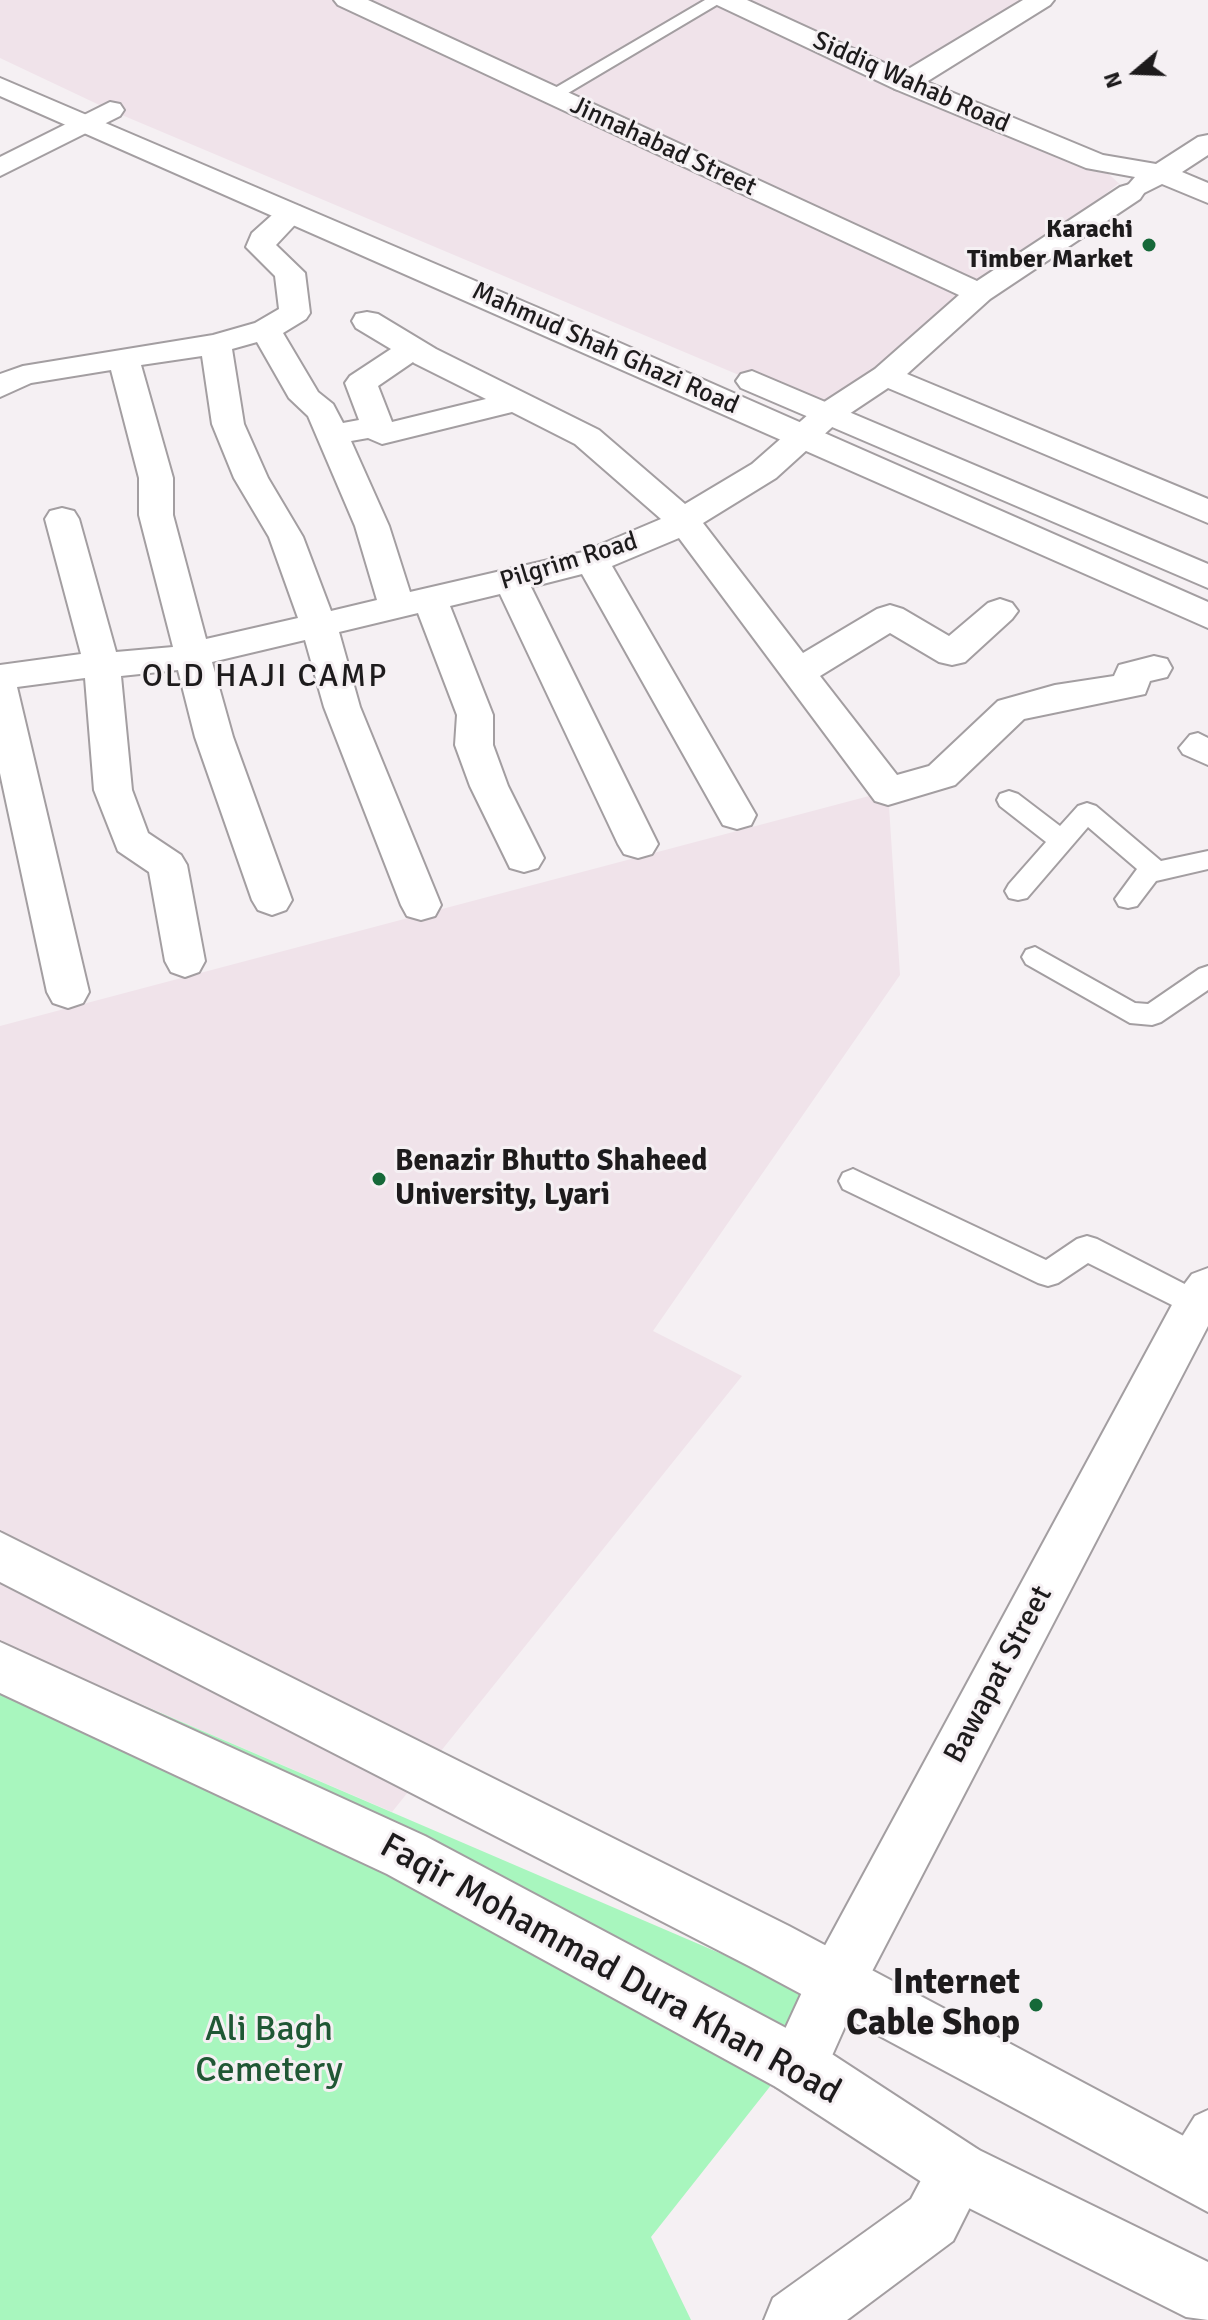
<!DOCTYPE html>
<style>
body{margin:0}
#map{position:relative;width:1208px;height:2320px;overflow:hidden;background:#f5f0f3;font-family:Signika,sans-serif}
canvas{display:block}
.north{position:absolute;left:1096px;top:32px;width:80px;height:80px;-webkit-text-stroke:6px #f5f0f3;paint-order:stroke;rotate:251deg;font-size:22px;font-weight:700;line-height:32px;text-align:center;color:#1d1b1c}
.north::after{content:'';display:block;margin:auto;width:28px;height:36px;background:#1d1b1c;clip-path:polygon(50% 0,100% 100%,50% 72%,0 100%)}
</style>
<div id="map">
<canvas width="1208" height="2320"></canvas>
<div class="north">N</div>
</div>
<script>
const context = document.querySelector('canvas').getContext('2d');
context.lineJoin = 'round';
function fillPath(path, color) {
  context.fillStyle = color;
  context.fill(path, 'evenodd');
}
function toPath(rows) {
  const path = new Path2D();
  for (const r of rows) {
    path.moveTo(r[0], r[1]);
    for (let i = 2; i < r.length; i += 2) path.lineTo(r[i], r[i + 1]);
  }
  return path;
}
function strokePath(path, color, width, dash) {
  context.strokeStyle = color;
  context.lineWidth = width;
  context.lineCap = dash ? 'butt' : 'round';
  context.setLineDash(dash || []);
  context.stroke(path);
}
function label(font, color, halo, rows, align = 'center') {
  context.font = font + ' Signika,sans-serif';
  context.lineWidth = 6;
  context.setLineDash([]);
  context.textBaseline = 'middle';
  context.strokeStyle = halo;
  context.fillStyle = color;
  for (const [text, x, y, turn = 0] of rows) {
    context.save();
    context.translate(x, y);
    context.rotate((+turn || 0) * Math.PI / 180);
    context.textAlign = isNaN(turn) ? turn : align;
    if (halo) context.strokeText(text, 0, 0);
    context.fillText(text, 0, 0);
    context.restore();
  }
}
const built = toPath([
 [0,0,1041,0,906,82,1096,162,1129,193,1118,184,829,413,110,110,0,58],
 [888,791,900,975,653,1331,742,1376,392,1812,0,1644,0,1026]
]);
const green = toPath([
 [0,1644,836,2003,651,2237,691,2320,0,2320]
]);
const lane = toPath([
 [705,0,725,0,558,99,552,100,543,95,705,0],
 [1198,733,1208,738,1208,765,1183,754,1179,748,1190,735,1198,733],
 [1009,791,1018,794,1060,826,1078,806,1087,803,1096,806,1161,861,1208,851,1208,869,1156,881,1137,906,1128,908,1119,906,1115,899,1137,869,1088,827,1027,898,1018,900,1009,898,1005,891,1009,884,1046,842,1000,806,997,800,1000,794,1009,791],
 [1035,947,1135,1003,1148,1004,1199,969,1208,966,1208,990,1161,1022,1152,1025,1130,1023,1026,964,1022,957,1026,950,1035,947],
 [853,1169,1046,1260,1077,1239,1087,1236,1097,1239,1208,1296,1208,1323,1088,1263,1058,1283,1048,1286,1038,1283,843,1189,839,1181,843,1173,853,1169],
 [1208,2110,1208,2164,1196,2182,1183,2188,1170,2182,1164,2169,1170,2156,1195,2116,1208,2110]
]);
const street = toPath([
 [334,0,368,0,977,281,1120,187,1130,184,1140,187,1144,193,1140,199,990,299,907,374,1208,499,1208,523,888,388,840,420,776,478,703,523,803,653,877,609,890,605,903,609,949,636,988,603,1000,599,1012,603,1018,611,1012,619,965,662,952,665,939,662,890,633,820,676,897,775,929,766,998,701,1055,685,1114,676,1119,665,1154,656,1167,659,1172,668,1167,677,1150,681,1145,694,1024,719,955,785,888,805,875,801,679,538,612,566,756,815,751,825,737,829,723,825,582,574,531,587,658,844,652,854,638,858,624,854,618,844,500,594,450,606,493,715,493,745,508,786,544,858,538,868,524,872,510,868,470,786,455,745,457,715,418,613,339,632,360,707,441,905,435,916,421,920,407,916,401,905,324,707,305,640,212,662,233,737,292,900,286,910,272,915,258,910,252,900,195,737,178,670,121,676,132,790,148,833,181,855,187,865,205,961,199,972,185,977,171,972,165,961,149,872,118,851,94,790,85,678,17,687,89,992,83,1003,68,1008,53,1003,47,992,0,773,0,665,81,654,45,519,50,511,62,508,74,511,79,519,116,652,173,647,139,515,139,478,111,370,31,383,0,397,0,374,23,366,213,335,255,323,279,309,275,276,246,247,252,233,281,207,291,204,301,207,306,213,276,245,305,273,310,313,306,319,283,333,318,392,333,404,343,423,359,420,345,383,350,376,391,349,356,328,352,321,356,314,367,312,378,314,436,349,599,430,685,504,752,464,818,406,875,369,959,295,338,5,334,0],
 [257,342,289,398,308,416,355,526,377,600,331,611,303,537,268,478,244,424,232,349,257,342],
 [202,356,212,424,234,478,269,537,298,618,206,639,173,515,173,478,141,365,202,356],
 [413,362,414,363,486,399,392,422,378,386,413,362],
 [512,412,575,444,661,519,583,552,410,592,389,526,351,441,368,438,382,444,512,412],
 [1023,0,1054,0,1050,5,915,89,905,91,895,89,892,83,895,77,1023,0],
 [110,102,120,104,124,110,120,116,0,176,0,157,110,102],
 [1208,1268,1208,1326,855,2004,818,2087,797,2095,776,2087,768,2066,815,1964,1180,1290,1192,1274,1208,1268],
 [958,2141,979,2150,988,2171,953,2241,847,2320,764,2320,773,2298,911,2199,937,2150,958,2141]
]);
const secondary = toPath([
 [713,0,747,0,915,77,1103,155,1156,164,1198,137,1208,135,1208,155,1182,172,1208,183,1208,203,1162,184,1142,194,1132,191,1128,185,1135,177,1086,168,895,89,717,5,713,0],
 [0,78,611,339,1208,602,1208,628,0,96,0,78],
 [752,371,1208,564,1208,588,741,388,736,381,741,374,752,371],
 [0,1532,789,1926,1208,2149,1208,2212,749,1966,0,1582,0,1532],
 [0,1642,425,1836,818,2045,979,2150,1208,2262,1208,2320,1186,2317,937,2192,776,2087,387,1874,0,1693,0,1642]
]);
const markers = [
 [1149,245,8,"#166939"],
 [379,1179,8,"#166939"],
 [1036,2005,8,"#166939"]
];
const farStreetnames = [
 ["Siddiq Wahab Road",911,83,24],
 ["Jinnahabad Street",663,147,25],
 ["Mahmud Shah Ghazi Road",605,349,24],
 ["Pilgrim Road",569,562,-17]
];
const farPoinames = [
 ["Karachi",1133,230],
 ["Timber Market",1133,260]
];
const poiNames = [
 ["Benazir Bhutto Shaheed",395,1162],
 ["University, Lyari",395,1196]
];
const streetNames = [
 ["Bawapat Street",999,1675,-62]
];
const neighbourhoodNames = [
 ["OLD HAJI CAMP",265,678]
];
const nearStreetnames = [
 ["Faqir Mohammad Dura Khan Road",610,1970,29]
];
const nearPoinames = [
 ["Internet",1020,1984],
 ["Cable Shop",1020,2025]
];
const nearParknames = [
 ["Ali Bagh",269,2031],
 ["Cemetery",269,2072]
];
fillPath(built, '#f0e3ea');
fillPath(green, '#a8f6be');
strokePath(lane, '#a39ea1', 4);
strokePath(street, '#a39ea1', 4);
strokePath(secondary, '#a39ea1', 4);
fillPath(lane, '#fff');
fillPath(street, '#fff');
fillPath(secondary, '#fff');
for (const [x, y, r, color] of markers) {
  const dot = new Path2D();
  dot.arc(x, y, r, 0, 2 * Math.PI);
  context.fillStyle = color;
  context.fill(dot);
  strokePath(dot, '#f5f0f3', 3);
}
label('26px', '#1d1b1c', '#f5f0f3', farStreetnames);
label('bold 26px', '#1d1b1c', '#f5f0f3', farPoinames, 'right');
label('bold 30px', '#1d1b1c', '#f5f0f3', poiNames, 'left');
label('30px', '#1d1b1c', '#f5f0f3', streetNames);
context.letterSpacing = '2px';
label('32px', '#1d1b1c', '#f5f0f3', neighbourhoodNames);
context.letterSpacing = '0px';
label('36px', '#1d1b1c', '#f5f0f3', nearStreetnames);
label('bold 36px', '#1d1b1c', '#f5f0f3', nearPoinames, 'right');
label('36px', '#1f5734', '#f5f0f3', nearParknames);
</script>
